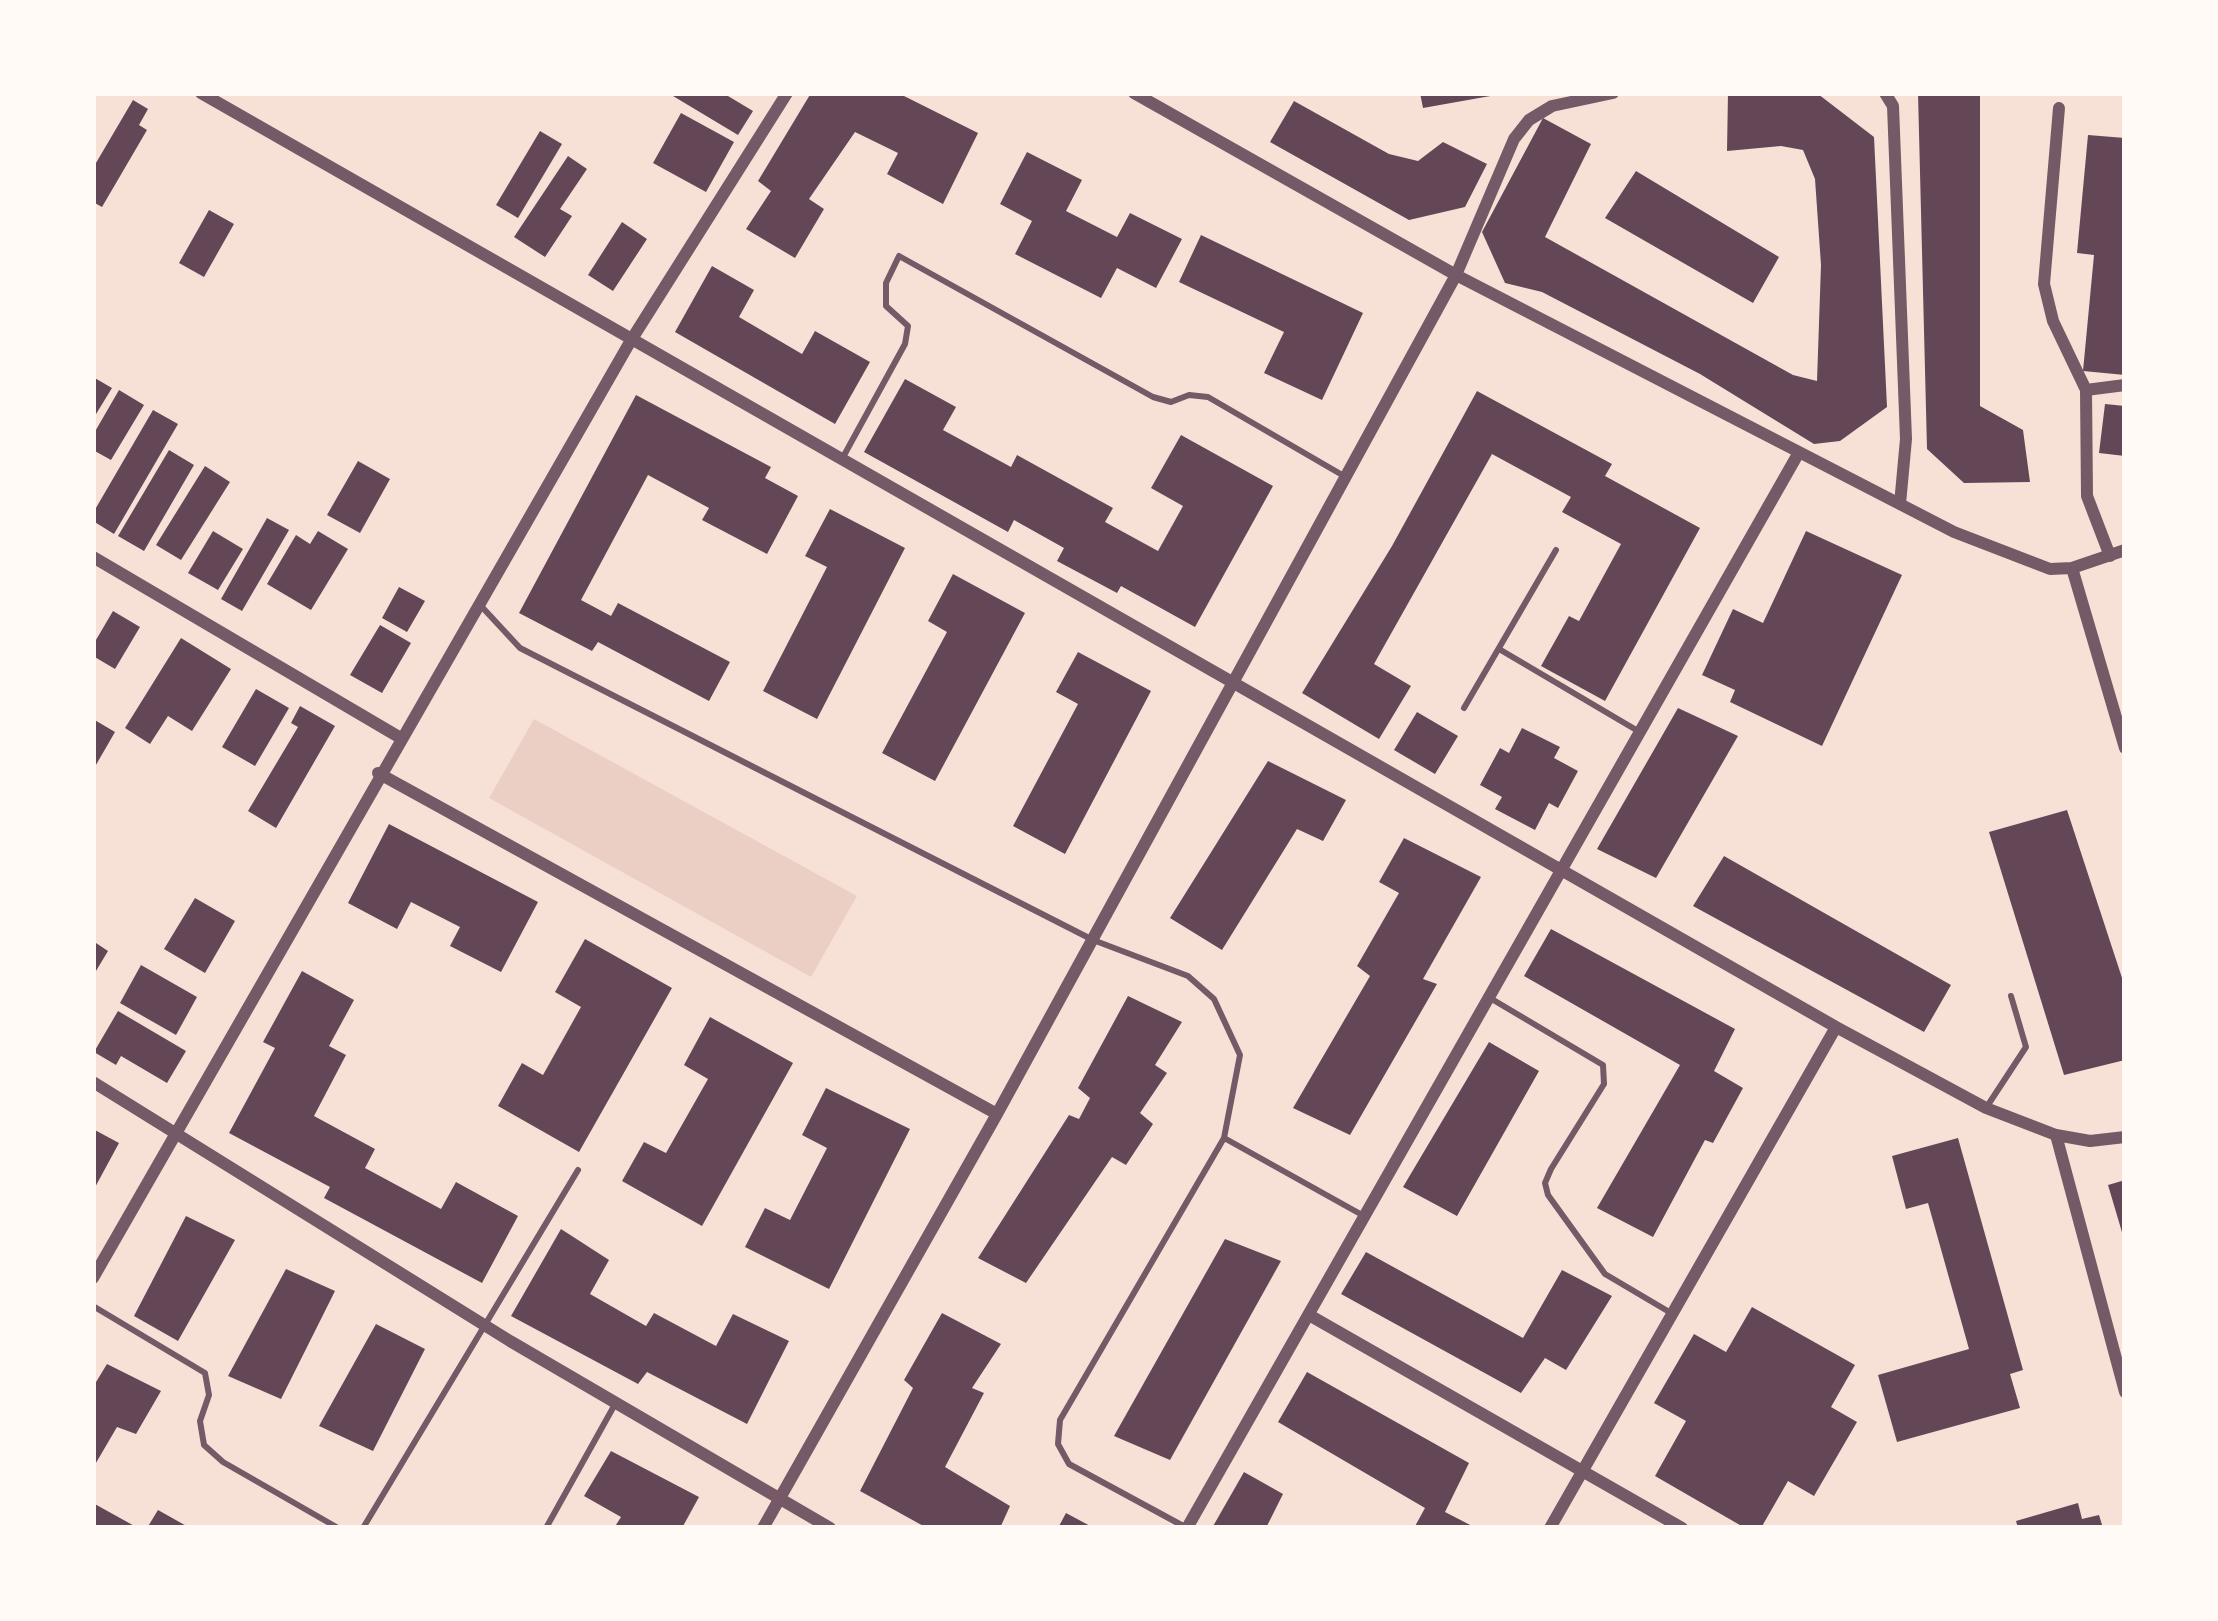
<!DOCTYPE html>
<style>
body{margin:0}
#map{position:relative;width:2218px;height:1621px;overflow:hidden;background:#f7e1d7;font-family:Helvetica,sans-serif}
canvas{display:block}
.frame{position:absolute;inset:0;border:96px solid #fffaf5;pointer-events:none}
</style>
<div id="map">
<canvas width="2218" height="1621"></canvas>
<div class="frame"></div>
</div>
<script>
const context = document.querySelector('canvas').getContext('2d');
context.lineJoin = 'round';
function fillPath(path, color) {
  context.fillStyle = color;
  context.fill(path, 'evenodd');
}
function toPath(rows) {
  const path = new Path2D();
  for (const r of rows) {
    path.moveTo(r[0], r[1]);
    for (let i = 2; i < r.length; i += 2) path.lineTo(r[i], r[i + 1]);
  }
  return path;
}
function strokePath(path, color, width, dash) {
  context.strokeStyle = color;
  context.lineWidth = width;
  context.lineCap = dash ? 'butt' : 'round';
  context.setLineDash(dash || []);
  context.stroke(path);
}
const green = toPath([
 [534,719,857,896,811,977,489,798]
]);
const building = toPath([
 [668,93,723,93,753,111,738,135],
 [811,93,898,93,978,133,943,204,887,174,898,153,855,132,809,199,824,209,795,258,746,229,771,191,758,181],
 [1420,93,1495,93,1496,95,1423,108],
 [1728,93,1818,94,1874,137,1887,407,1840,441,1814,444,1700,374,1542,292,1505,283,1482,232,1543,118,1591,144,1545,237,1793,375,1817,381,1821,265,1815,179,1803,150,1781,146,1727,151],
 [1918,93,1980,93,1980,406,2023,430,2030,482,1964,483,1927,449],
 [133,100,148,109,139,125,147,130,102,207,93,202,93,168],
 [1294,101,1389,154,1418,161,1443,142,1487,164,1465,207,1409,220,1270,142],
 [681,113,734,142,706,192,653,163],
 [540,131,562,144,518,218,496,205],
 [2088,135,2125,138,2125,375,2083,371,2094,255,2077,253],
 [1027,152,1082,180,1066,211,1117,237,1130,213,1182,239,1156,288,1117,268,1101,298,1015,254,1032,221,1000,204],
 [568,156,587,169,560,209,572,216,545,257,514,237],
 [1636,171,1779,257,1753,303,1605,218],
 [209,210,234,224,204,277,179,263],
 [622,222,647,239,613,291,588,275],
 [1201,235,1363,313,1322,400,1264,373,1284,332,1179,282],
 [712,266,754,290,739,317,802,354,815,331,870,362,835,424,675,332],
 [93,377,112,388,93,419],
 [905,379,956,407,943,430,1011,467,1017,455,1113,508,1105,522,1158,551,1183,506,1151,488,1181,435,1273,486,1195,627,1121,586,1117,593,1057,561,1064,548,1014,520,1008,532,864,452],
 [119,390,144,405,111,460,93,450,93,435],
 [1477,391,1612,464,1605,476,1700,528,1605,701,1541,666,1569,616,1579,621,1621,544,1562,512,1571,497,1492,454,1374,664,1411,686,1379,739,1302,693,1392,546],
 [636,395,771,467,765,478,798,496,767,554,702,520,709,508,648,475,581,600,611,616,618,603,730,662,709,701,598,642,592,651,519,613],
 [2105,404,2125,406,2125,456,2099,453],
 [153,410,178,424,114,534,93,521,93,513],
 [169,450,194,465,144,551,118,536],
 [358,461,390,479,360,533,327,515],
 [205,466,230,482,181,560,156,545],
 [830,509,905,548,817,719,763,691,827,567,805,556],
 [267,518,289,530,242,611,221,599],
 [213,531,243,549,218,590,188,573],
 [318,531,348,549,311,610,267,584,296,535,310,544],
 [1806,531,1902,575,1822,746,1730,702,1735,690,1702,675,1733,609,1763,623],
 [953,574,1025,613,935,781,882,753,947,632,928,621],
 [399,587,425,601,407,632,382,618],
 [113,611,140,627,115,669,93,656,93,645],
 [380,625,411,643,382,693,350,675],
 [181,638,231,669,192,731,168,716,150,744,125,728],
 [1078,652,1151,691,1065,854,1013,826,1078,704,1056,692],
 [256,689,289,708,255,766,222,747],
 [300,706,335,726,276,828,248,811,298,727,291,723],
 [1678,708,1738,736,1656,878,1597,849],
 [1417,712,1458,736,1435,774,1394,750],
 [93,719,115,732,93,770],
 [1522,728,1560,747,1554,758,1578,771,1558,808,1549,803,1535,830,1495,809,1502,797,1480,785,1500,748,1509,753],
 [1268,761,1346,800,1323,841,1297,829,1222,950,1170,918],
 [2067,810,2125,987,2125,1060,2064,1075,1989,832],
 [389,824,538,902,501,972,450,946,460,927,411,902,397,929,348,903],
 [1404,838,1481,877,1423,979,1437,984,1350,1135,1293,1108,1370,976,1357,966,1399,893,1379,882],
 [1724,856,1951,985,1924,1032,1693,906],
 [195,898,235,921,205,973,164,949],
 [1551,929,1735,1029,1714,1071,1743,1088,1713,1143,1705,1140,1653,1237,1597,1208,1680,1065,1524,976],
 [585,939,672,988,579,1152,498,1106,522,1063,543,1075,581,1007,555,992],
 [93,941,108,951,93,976],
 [141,965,197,997,176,1035,120,1003],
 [302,971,354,1000,329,1046,346,1055,314,1116,375,1149,365,1168,441,1209,456,1182,518,1216,482,1283,324,1198,330,1187,229,1133,275,1048,263,1042],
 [1128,996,1182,1022,1155,1065,1167,1073,1140,1113,1153,1124,1126,1165,1112,1157,1026,1283,978,1258,1069,1115,1079,1119,1090,1098,1078,1088],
 [118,1011,186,1051,167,1083,121,1056,116,1065,94,1052],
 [710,1017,793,1063,702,1226,622,1181,644,1142,666,1153,708,1079,684,1065],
 [1489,1042,1539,1071,1457,1216,1403,1187],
 [826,1088,910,1129,829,1289,745,1247,765,1208,790,1220,827,1148,802,1135],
 [93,1129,119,1143,93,1191],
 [1958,1138,2023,1370,2010,1374,2020,1408,1897,1442,1878,1375,1969,1349,1928,1203,1906,1209,1892,1156],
 [2125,1180,2125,1239,2124,1239,2108,1185],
 [186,1216,235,1240,178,1341,134,1316],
 [561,1229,609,1260,590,1294,646,1326,654,1313,716,1346,733,1314,789,1341,747,1424,647,1372,638,1384,511,1316],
 [1225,1239,1281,1261,1170,1460,1114,1436],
 [1366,1252,1523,1338,1562,1270,1612,1296,1566,1370,1545,1358,1521,1393,1341,1294],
 [286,1269,335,1291,281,1399,228,1376],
 [1752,1307,1855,1365,1831,1407,1857,1422,1814,1496,1788,1481,1761,1528,1745,1528,1655,1476,1686,1421,1654,1403,1694,1334,1726,1352],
 [942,1313,1001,1344,972,1388,984,1393,945,1467,1010,1506,1000,1528,927,1528,860,1491,913,1388,904,1380],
 [376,1324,425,1349,373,1451,319,1426],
 [107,1364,161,1391,136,1434,117,1427,93,1468,93,1387],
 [1307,1372,1469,1463,1445,1512,1476,1528,1414,1528,1425,1508,1278,1422],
 [611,1451,699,1497,682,1528,614,1528,621,1517,584,1496],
 [1244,1472,1283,1494,1266,1528,1212,1528],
 [93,1503,138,1528,93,1528],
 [2078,1503,2082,1519,2099,1515,2103,1528,2018,1528,2016,1521],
 [158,1510,190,1528,147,1528],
 [1066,1513,1094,1528,1058,1528]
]);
const service = toPath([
 [842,459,905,344,908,326,886,306,886,283,899,256,1153,397,1171,402,1189,395,1208,397,1344,476],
 [482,607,520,648,1093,940,1188,976,1214,999,1240,1055,1224,1138,1060,1420,1058,1444,1069,1464,1187,1528],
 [1499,649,1638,731],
 [1464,708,1556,550],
 [1490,998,1603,1065,1604,1084,1551,1169,1545,1183,1548,1195,1605,1274,1671,1313],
 [1986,1108,2026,1047,2011,996],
 [1226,1139,1364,1216],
 [93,1306,205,1373,209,1395,200,1421,204,1445,223,1462,338,1528],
 [363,1528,578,1170],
 [546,1528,614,1406]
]);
const minor = toPath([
 [201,93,1836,1027,1986,1108,2056,1135,2090,1141,2125,1137],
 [1134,93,1456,275,1954,532,2050,569,2072,568,2125,550],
 [1885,93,1893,106,1906,439,1900,504],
 [2059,108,2044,284,2053,321,2086,390,2087,496,2110,556],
 [2086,390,2125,385],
 [93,557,399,737],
 [2072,568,2125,748],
 [378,773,997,1114],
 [93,1082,510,1341,830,1528],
 [2056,1135,2125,1392],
 [93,1278,630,342,787,93],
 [1309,1315,1682,1528],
 [763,1528,997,1114,1456,275,1514,139,1529,120,1552,106,1613,93],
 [1187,1528,1798,454],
 [1550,1528,1836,1027]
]);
fillPath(green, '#ebcfc5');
fillPath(building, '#644757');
strokePath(service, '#755966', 6);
strokePath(minor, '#755966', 12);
</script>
